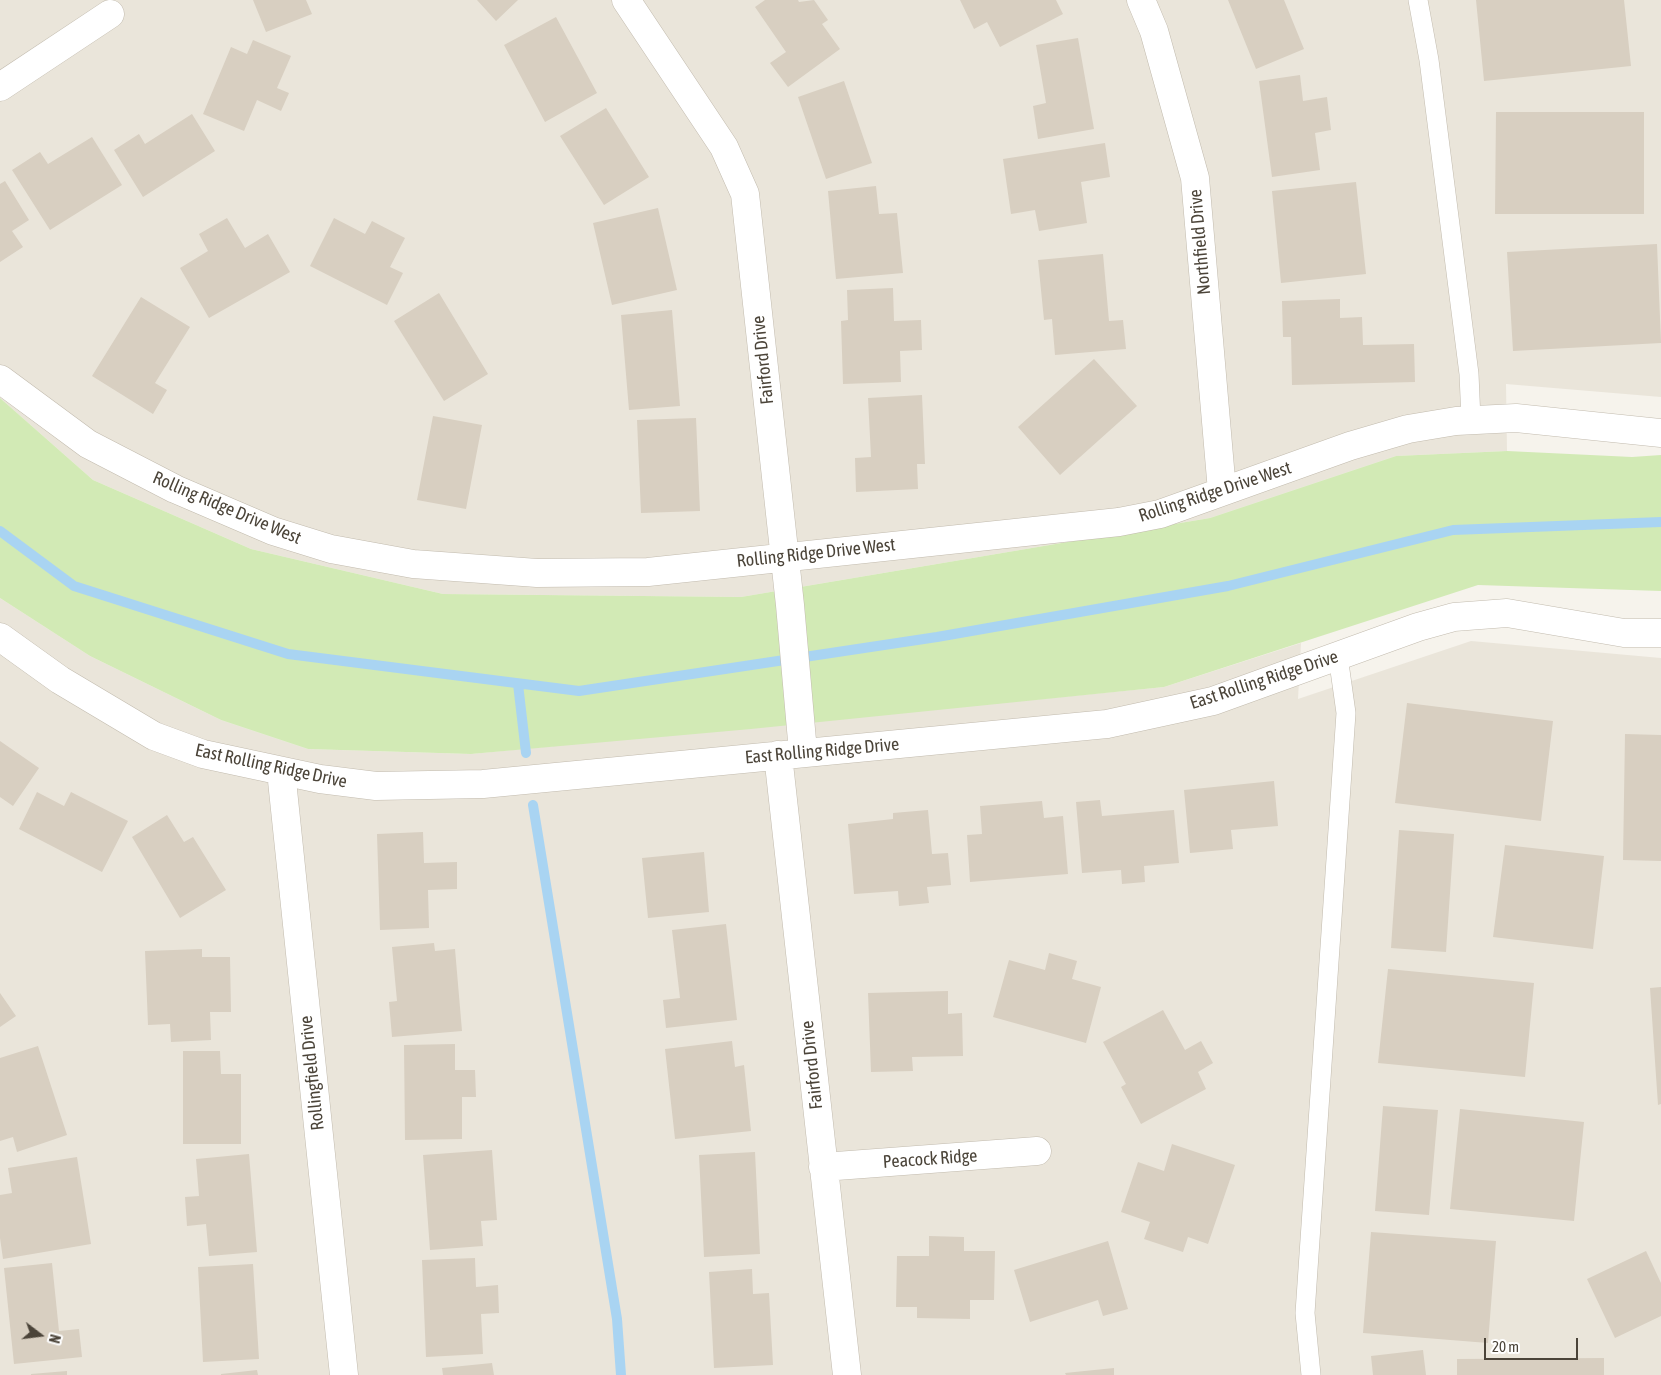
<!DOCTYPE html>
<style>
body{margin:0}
#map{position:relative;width:1661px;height:1375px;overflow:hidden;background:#f6f3ec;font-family:"Asap Condensed",sans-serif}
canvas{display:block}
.north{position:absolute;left:15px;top:1310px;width:50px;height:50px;-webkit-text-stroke:4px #fff;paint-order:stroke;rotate:105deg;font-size:14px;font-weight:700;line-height:20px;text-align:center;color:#4b4439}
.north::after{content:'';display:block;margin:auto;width:18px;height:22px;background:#4b4439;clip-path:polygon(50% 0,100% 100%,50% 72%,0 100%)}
.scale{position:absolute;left:1484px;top:1338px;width:94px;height:22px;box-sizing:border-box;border:2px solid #4b4439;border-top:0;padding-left:6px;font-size:15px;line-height:18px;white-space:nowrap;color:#4b4439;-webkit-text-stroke:4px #fff;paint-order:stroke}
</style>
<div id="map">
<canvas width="1661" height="1375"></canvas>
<div class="north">N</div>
<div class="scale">20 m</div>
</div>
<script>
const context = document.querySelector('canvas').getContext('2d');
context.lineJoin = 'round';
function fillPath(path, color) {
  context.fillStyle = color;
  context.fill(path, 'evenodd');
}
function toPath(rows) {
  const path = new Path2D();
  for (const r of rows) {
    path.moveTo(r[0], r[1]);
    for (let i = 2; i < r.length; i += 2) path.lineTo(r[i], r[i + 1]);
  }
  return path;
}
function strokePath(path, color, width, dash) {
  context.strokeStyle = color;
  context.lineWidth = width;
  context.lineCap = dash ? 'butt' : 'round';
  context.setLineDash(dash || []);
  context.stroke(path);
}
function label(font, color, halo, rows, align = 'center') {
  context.font = font + ' "Asap Condensed",sans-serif';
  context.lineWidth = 4;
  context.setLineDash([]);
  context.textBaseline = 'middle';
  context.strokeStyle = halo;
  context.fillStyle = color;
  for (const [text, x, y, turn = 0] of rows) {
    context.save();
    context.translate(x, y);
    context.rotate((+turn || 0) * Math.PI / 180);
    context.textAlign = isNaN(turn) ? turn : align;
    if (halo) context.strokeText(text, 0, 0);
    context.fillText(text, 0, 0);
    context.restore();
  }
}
const residential = toPath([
 [0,0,1661,0,1661,397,1506,384,1507,451,1396,456,1210,518,741,597,443,594,251,549,93,480,0,398],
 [0,598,90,656,221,720,308,749,471,754,1164,687,1301,643,1298,699,1471,641,1661,658,1661,1375,0,1375]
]);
const green = toPath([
 [0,398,93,480,251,549,443,594,741,597,1210,518,1396,456,1507,451,1632,457,1661,455,1661,591,1478,585,1164,687,751,729,471,754,308,749,221,720,90,656,0,598]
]);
const stream = toPath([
 [0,531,74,586,288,654,579,691,937,637,1228,586,1453,530,1661,522],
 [518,684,526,753],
 [533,805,617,1319,621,1375]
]);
const building = toPath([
 [253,0,306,0,312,14,266,32],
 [477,0,518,0,496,21],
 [765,0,798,0,799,2,814,0,828,20,822,24,840,49,788,87,770,63,786,52,755,7],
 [960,0,1056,0,1063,14,1000,47,987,22,974,29],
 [1228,0,1284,0,1304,49,1256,69],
 [1476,0,1624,0,1631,66,1484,81],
 [556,17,597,93,545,122,504,45],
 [1078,38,1094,129,1038,139,1033,106,1046,103,1036,45],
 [253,40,291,56,277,88,289,93,281,111,257,100,244,131,203,114,231,47,247,54],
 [1300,75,1303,101,1327,97,1331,130,1315,133,1320,170,1272,177,1259,81],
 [844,81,872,163,826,179,798,97],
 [606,108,649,177,604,205,560,136],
 [1496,112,1644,112,1644,214,1495,214],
 [192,114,215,151,143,197,114,150,139,134,145,144],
 [92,137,122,185,50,230,12,170,40,152,48,164],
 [1105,143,1110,177,1081,182,1087,223,1039,231,1035,210,1011,214,1003,159],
 [5,181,29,220,12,231,23,247,0,262,0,184],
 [1356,182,1366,274,1281,283,1272,191],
 [876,186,879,214,897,213,903,273,836,279,828,191],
 [658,208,677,290,612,305,593,223],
 [227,218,245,248,268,234,290,272,209,318,180,268,208,251,199,234],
 [334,218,365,234,372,221,405,238,390,267,403,273,387,305,310,266],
 [1657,244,1661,343,1513,351,1507,252],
 [1103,254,1109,321,1123,320,1126,349,1055,355,1052,319,1044,320,1038,260],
 [893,288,894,321,921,320,922,350,900,351,901,382,843,384,841,321,848,320,847,290],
 [439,293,488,374,444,401,394,321],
 [141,297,190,327,155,383,167,390,153,414,92,376],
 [1340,299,1340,318,1362,317,1363,345,1414,344,1415,382,1292,385,1291,337,1283,337,1282,301],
 [672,310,680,406,629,410,621,315],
 [1094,359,1137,406,1060,475,1018,427],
 [922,395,925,464,917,464,918,489,856,492,855,458,871,457,868,398],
 [433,416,482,425,466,509,417,500],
 [696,418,700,511,641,513,637,420],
 [1407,703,1553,721,1541,821,1395,803],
 [1625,734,1661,735,1661,861,1623,860],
 [0,741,39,768,13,806,0,797],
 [1274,781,1278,826,1231,830,1233,849,1190,853,1184,790],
 [37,792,64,806,71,792,128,821,102,872,19,829],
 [1100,800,1102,816,1174,810,1179,863,1144,866,1145,882,1122,884,1121,870,1082,873,1076,802],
 [1042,801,1044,818,1063,816,1068,874,970,882,967,835,982,834,980,806],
 [928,810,932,854,948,853,951,885,927,887,929,903,899,906,898,891,854,894,848,824,893,819,893,813],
 [167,815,184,842,193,837,226,890,180,918,132,837],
 [1399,830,1454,834,1446,952,1391,948],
 [423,832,424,863,457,862,457,889,428,890,429,928,380,930,377,834],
 [1505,845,1604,856,1593,949,1493,937],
 [704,852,709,912,648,918,642,858],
 [726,924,737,1020,666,1028,663,1000,680,998,672,930],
 [434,943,435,951,455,949,462,1031,392,1037,389,1002,397,1001,392,947],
 [202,949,202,957,230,957,231,1012,210,1012,211,1040,171,1042,170,1024,148,1025,145,951],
 [1049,953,1077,961,1072,979,1101,987,1086,1043,993,1017,1009,960,1045,970],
 [1388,969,1534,983,1525,1077,1378,1063],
 [1661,987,1661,1104,1658,1105,1650,988],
 [948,991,948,1014,962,1013,963,1056,912,1057,913,1071,871,1072,868,993],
 [0,993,16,1016,0,1027],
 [1163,1010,1185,1050,1201,1041,1213,1063,1198,1072,1206,1089,1141,1124,1121,1087,1126,1084,1103,1042],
 [732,1041,735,1067,744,1065,751,1131,675,1139,665,1049],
 [455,1044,455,1070,475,1070,476,1097,462,1097,462,1139,405,1140,404,1045],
 [38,1046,67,1135,17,1152,13,1137,0,1141,0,1058],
 [183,1051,220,1051,221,1074,241,1074,241,1144,183,1144],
 [1383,1106,1438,1110,1429,1215,1375,1211],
 [1460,1109,1584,1122,1574,1221,1450,1209],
 [1172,1144,1235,1165,1208,1244,1188,1237,1183,1252,1144,1239,1150,1222,1121,1212,1138,1162,1164,1171],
 [492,1150,497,1220,481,1221,483,1246,430,1250,423,1155],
 [755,1152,760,1254,704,1257,699,1155],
 [249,1154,257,1252,209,1256,206,1224,187,1226,185,1197,199,1196,196,1159],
 [77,1157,91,1244,3,1259,0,1238,0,1195,12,1193,8,1168],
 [1371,1232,1496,1241,1488,1343,1363,1333],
 [929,1236,964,1237,964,1251,995,1251,994,1300,970,1300,970,1319,917,1318,917,1307,896,1307,897,1256,929,1256],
 [1108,1241,1128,1309,1103,1316,1098,1300,1030,1322,1014,1270],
 [1646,1251,1661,1283,1661,1316,1615,1338,1587,1279],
 [475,1258,476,1287,498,1285,499,1313,481,1314,483,1354,426,1357,422,1260],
 [52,1263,59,1331,79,1329,82,1357,14,1364,4,1268],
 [253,1264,259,1359,203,1362,198,1267],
 [752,1269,753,1294,769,1293,773,1365,714,1368,709,1272],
 [1423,1350,1426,1375,1373,1375,1371,1356],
 [1604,1358,1604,1375,1457,1375,1457,1359],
 [492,1363,494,1375,443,1375,442,1368],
 [1114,1368,1114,1375,1066,1375,1065,1373],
 [257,1370,258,1375,221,1375,221,1374],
 [67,1371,67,1375,31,1375,31,1374]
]);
const lane = toPath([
 [1418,0,1429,60,1469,374,1471,420],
 [1311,1375,1305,1313,1346,713,1338,656]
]);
const street = toPath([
 [626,0,724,147,745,194,790,605,803,752],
 [1141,0,1154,31,1195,178,1222,491],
 [0,87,110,14],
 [0,379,88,444,175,489,273,531,331,549,413,564,537,573,648,572,1119,522,1160,514,1350,446,1408,429,1456,421,1516,418,1661,433],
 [0,637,60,680,154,736,203,754,320,779,376,786,483,784,1107,724,1213,701,1418,627,1454,617,1507,613,1624,633,1661,633],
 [778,755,847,1375],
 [281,771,344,1375],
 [823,1167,1037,1151]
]);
const streetNames = [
 ["Northfield Drive",1200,242,-95],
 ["Fairford Drive",763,360,-96],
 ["Rolling Ridge Drive West",1215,492,-18],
 ["Rolling Ridge Drive West",227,508,23],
 ["Rolling Ridge Drive West",816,553,-6],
 ["East Rolling Ridge Drive",1264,680,-18],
 ["East Rolling Ridge Drive",822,751,-5],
 ["East Rolling Ridge Drive",271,766,12],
 ["Fairford Drive",812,1065,-96],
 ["Rollingfield Drive",312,1073,-96],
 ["Peacock Ridge",930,1159,-4]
];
fillPath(residential, '#eae5da');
fillPath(green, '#d2eab5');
strokePath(stream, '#a9d4f2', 10);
fillPath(building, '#d8cfc1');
strokePath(lane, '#c2bbae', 20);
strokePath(street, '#c2bbae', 29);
strokePath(lane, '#fff', 19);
strokePath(street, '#fff', 28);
label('18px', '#4b4439', '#fff', streetNames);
</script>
